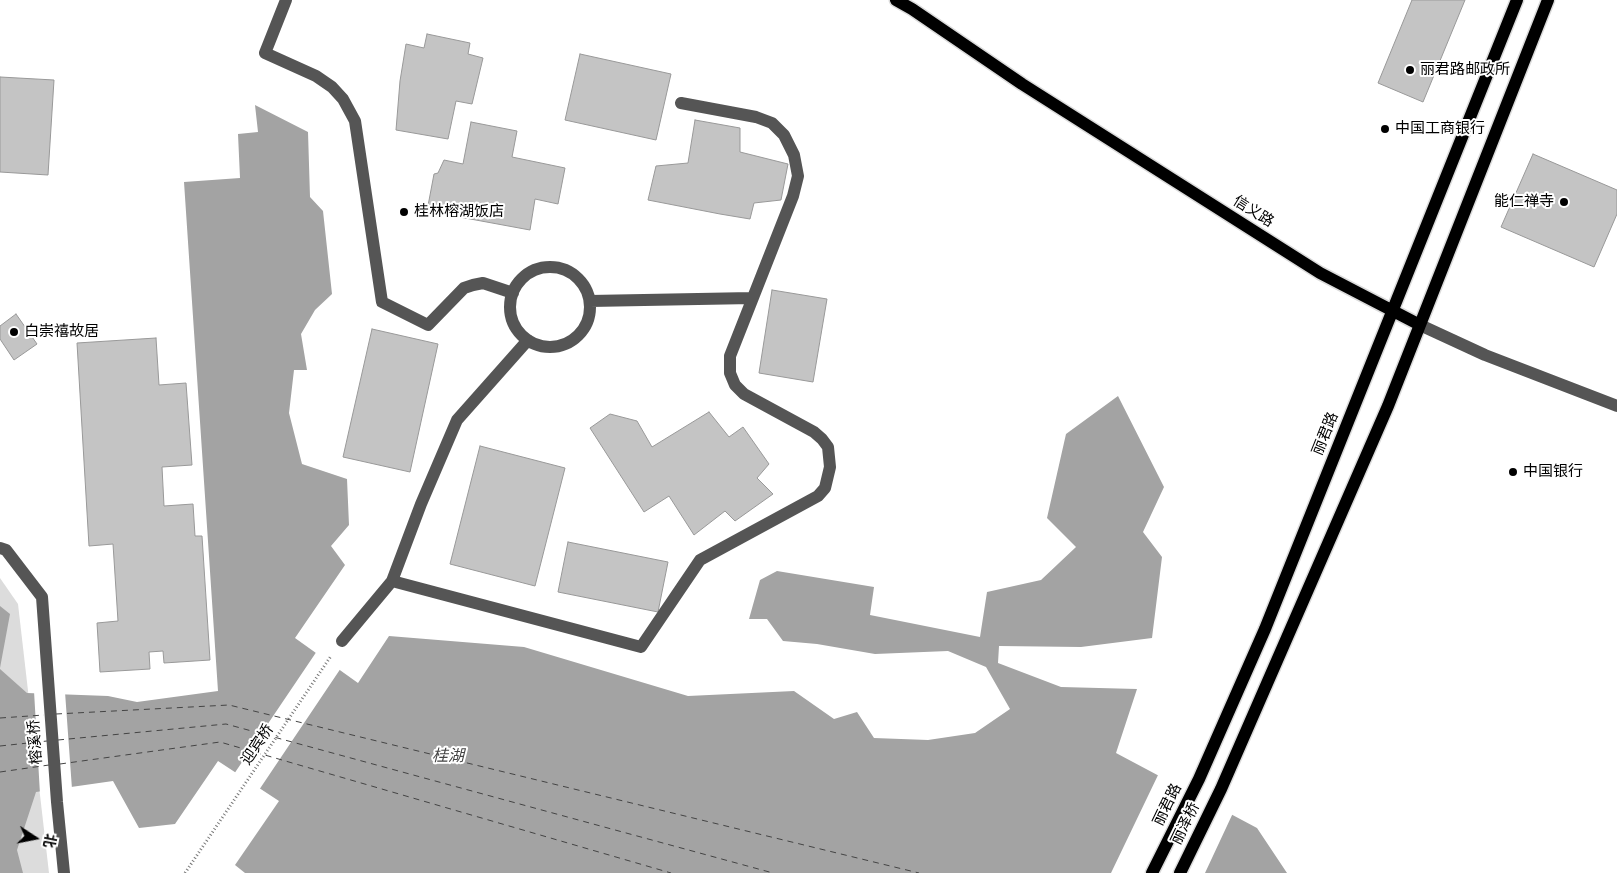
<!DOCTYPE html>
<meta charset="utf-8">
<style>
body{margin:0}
#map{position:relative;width:1617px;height:873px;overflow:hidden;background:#fff;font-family:"Roboto Condensed","Noto Sans SC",sans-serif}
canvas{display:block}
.north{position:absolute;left:10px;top:813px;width:50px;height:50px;-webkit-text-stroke:4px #fff;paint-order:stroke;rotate:101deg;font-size:14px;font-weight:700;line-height:20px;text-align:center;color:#000}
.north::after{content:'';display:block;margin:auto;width:18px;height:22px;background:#000;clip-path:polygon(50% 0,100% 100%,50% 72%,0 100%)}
</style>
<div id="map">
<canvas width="1617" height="873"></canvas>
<div class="north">北</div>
</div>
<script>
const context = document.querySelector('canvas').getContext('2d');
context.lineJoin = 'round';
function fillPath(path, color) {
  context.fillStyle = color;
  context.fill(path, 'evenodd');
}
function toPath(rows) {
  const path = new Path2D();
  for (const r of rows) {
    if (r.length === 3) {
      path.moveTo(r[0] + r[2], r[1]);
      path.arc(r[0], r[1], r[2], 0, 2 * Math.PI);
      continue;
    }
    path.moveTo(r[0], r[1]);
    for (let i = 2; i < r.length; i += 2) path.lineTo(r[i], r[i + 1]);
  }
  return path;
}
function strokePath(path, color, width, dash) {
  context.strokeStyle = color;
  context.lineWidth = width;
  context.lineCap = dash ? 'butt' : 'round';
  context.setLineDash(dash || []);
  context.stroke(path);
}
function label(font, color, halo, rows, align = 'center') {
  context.font = font + ' "Roboto Condensed","Noto Sans SC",sans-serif';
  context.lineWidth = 4;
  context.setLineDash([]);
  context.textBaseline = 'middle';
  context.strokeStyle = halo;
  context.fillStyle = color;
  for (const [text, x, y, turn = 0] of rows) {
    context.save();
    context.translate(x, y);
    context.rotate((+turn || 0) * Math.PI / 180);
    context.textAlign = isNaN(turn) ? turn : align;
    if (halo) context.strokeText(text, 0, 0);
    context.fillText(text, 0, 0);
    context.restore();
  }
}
const green = toPath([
 [0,578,18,604,49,873,0,873]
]);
const water = toPath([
 [255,105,308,132,310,197,323,211,332,294,315,310,301,334,307,370,294,370,289,413,302,464,347,479,349,525,331,546,345,565,295,638,358,683,389,636,524,647,688,696,794,691,834,719,857,712,874,738,928,740,975,733,1010,709,986,667,948,651,875,654,817,644,783,641,767,619,749,619,760,580,777,571,874,587,870,615,980,637,987,592,1041,580,1076,547,1047,518,1066,434,1118,396,1164,487,1143,532,1162,557,1152,638,1081,647,999,646,998,663,1061,687,1137,689,1116,753,1257,828,1287,873,245,873,235,865,279,801,218,761,175,824,139,828,113,781,36,792,17,850,23,873,0,873,0,669,27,693,108,696,137,702,218,691,184,182,240,178,238,134,258,132],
 [0,606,10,614,0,668]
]);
const pier = toPath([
 [317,651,341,668,259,790,234,774],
 [34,691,65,692,72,789,40,794],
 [1159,773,1233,813,1205,873,1111,873]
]);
const ferry = toPath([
 [56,714,229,705,919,873],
 [0,718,44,715],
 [58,740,226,724,773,873],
 [0,746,47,741],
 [60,764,220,742,671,873],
 [0,772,49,765]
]);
const building = toPath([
 [1412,0,1465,0,1423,102,1378,83,1412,0],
 [427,34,470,43,468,54,483,58,472,104,456,101,448,139,396,130,400,81,406,44,424,48,427,34],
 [580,54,671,74,656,140,565,120,580,54],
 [0,77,54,80,48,175,0,172,0,77],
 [695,120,740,128,740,152,788,164,781,200,754,203,750,219,720,214,648,200,656,166,688,163,695,120],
 [471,122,517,131,512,157,565,168,558,204,535,199,530,230,427,211,434,174,438,173,444,160,463,164,471,122],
 [1533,154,1617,190,1617,214,1594,267,1501,227,1533,154],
 [772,290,827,299,813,382,759,373,772,290],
 [16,314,37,344,14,360,0,339,0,326,16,314],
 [372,329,438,344,410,472,343,457,372,329],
 [156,338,159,385,186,383,192,465,162,467,164,506,193,504,195,536,202,536,210,660,164,663,163,651,149,652,150,669,100,672,97,623,118,621,113,544,89,546,77,343,156,338],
 [709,412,729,437,743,427,769,464,757,478,773,494,735,521,725,511,694,535,669,496,644,512,590,428,610,414,637,421,652,447,709,412],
 [480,446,565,468,535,586,450,564,480,446],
 [568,542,668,562,658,612,558,592,568,542]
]);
const path = toPath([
 [185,873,331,656]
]);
const minor = toPath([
 [286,0,265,53,316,76,332,87,343,99,355,121,382,302,428,325,464,288,473,285,483,283,513,293],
 [550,307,40],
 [590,301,752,298],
 [1420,325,1485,355,1617,406],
 [0,548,6,550,42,597,57,802,64,873],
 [392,581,421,504,457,420,528,340],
 [342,641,392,581,641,647,700,560,818,496,825,488,830,467,828,447,822,439,814,432,744,394,735,385,730,373,730,356,793,196,798,176,794,155,784,135,772,123,756,117,681,103]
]);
const major = toPath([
 [896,0,912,9,1022,84,1320,273,1420,325],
 [1152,873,1199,779,1265,629,1517,0],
 [1180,873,1221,789,1388,406,1548,0]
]);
const markers = [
 [1410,70,5,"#000"],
 [1385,129,5,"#000"],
 [1564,202,5,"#000"],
 [404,212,5,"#000"],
 [14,332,5,"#000"],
 [1513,472,5,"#000"]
];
const poiNames = [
 ["丽君路邮政所",1420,70],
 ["中国工商银行",1395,129],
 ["能仁禅寺",1554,202,"right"],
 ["桂林榕湖饭店",414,212],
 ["白崇禧故居",24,332],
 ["中国银行",1523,472]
];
const streetNames = [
 ["信义路",1253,212,32],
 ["丽君路",1326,434,-68],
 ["榕溪桥",36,742,-94],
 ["迎宾桥",258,745,-56],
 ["丽君路",1168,805,-64],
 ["丽泽桥",1186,824,-64]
];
const waterNames = [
 ["桂湖",448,757]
];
fillPath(green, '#dcdcdc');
fillPath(water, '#a3a3a3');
fillPath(pier, '#fff');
strokePath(ferry, '#444', 1, [6, 5]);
fillPath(building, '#c4c4c4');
strokePath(building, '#999', 1);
strokePath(major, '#dbdbdb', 15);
strokePath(path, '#777', 3, [1, 2.5]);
strokePath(minor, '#555', 12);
strokePath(major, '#000', 12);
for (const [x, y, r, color] of markers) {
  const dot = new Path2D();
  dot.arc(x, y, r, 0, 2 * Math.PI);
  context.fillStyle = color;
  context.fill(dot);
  strokePath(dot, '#fff', 2);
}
label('15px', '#000', '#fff', poiNames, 'left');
label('15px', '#000', '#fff', streetNames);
label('italic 16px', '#444', '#fff', waterNames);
</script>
